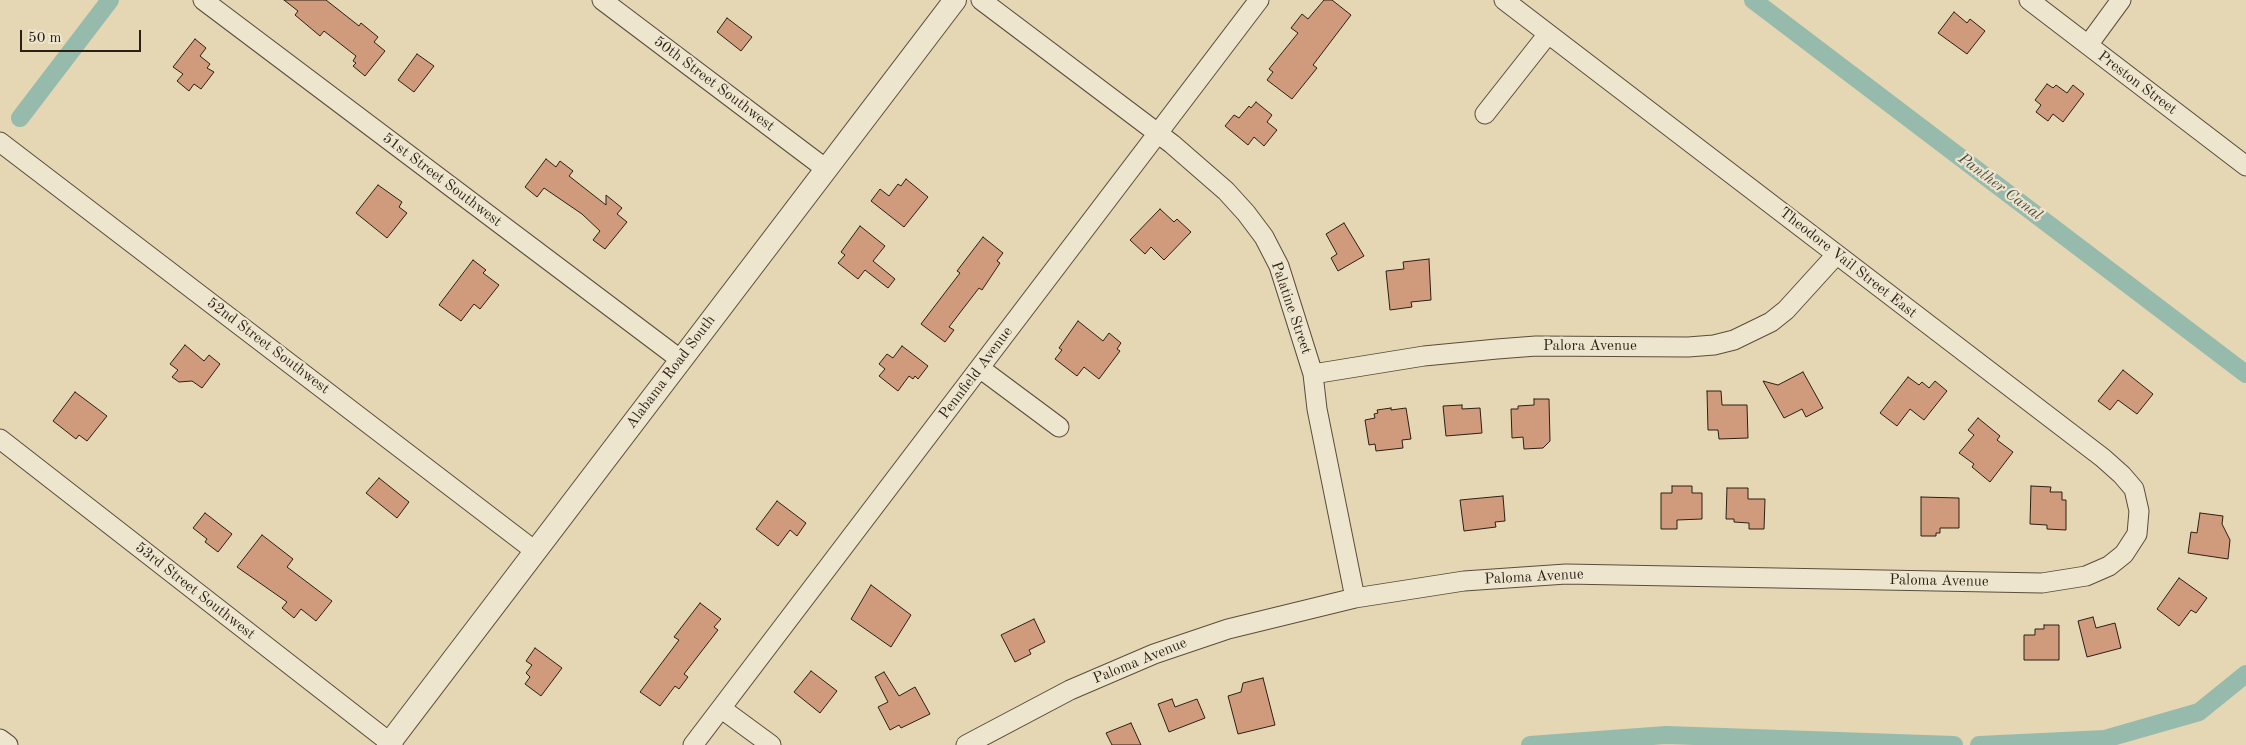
<!DOCTYPE html>
<style>
body{margin:0}
#map{position:relative;width:2246px;height:745px;overflow:hidden;background:#e5d7b3;font-family:"Old Standard TT",serif}
canvas{display:block}
.scale{position:absolute;left:20px;top:30px;width:121px;height:22px;box-sizing:border-box;border:2px solid #2c1f15;border-top:0;padding-left:6px;font-size:15px;line-height:18px;white-space:nowrap;color:#2c1f15;-webkit-text-stroke:4px #eee5ce;paint-order:stroke}
</style>
<div id="map">
<canvas width="2246" height="745"></canvas>
<div class="scale">50 m</div>
</div>
<script>
const context = document.querySelector('canvas').getContext('2d');
context.lineJoin = 'round';
function toPath(rows) {
  const path = new Path2D();
  for (const r of rows) {
    path.moveTo(r[0], r[1]);
    for (let i = 2; i < r.length; i += 2) path.lineTo(r[i], r[i + 1]);
  }
  return path;
}
function strokePath(path, color, width, dash) {
  context.strokeStyle = color;
  context.lineWidth = width;
  context.lineCap = dash ? 'butt' : 'round';
  context.setLineDash(dash || []);
  context.stroke(path);
}
function fillPath(path, color) {
  context.fillStyle = color;
  context.fill(path, 'evenodd');
}
function label(font, color, halo, rows, align = 'center') {
  context.font = font + ' "Old Standard TT",serif';
  context.lineWidth = 4.5;
  context.setLineDash([]);
  context.textBaseline = 'middle';
  context.strokeStyle = halo;
  context.fillStyle = color;
  for (const [text, x, y, turn = 0] of rows) {
    context.save();
    context.translate(x, y);
    context.rotate((+turn || 0) * Math.PI / 180);
    context.textAlign = isNaN(turn) ? turn : align;
    if (halo) context.strokeText(text, 0, 0);
    context.fillText(text, 0, 0);
    context.restore();
  }
}
const canal = toPath([
 [1753,0,2246,374],
 [20,118,110,0],
 [1530,745,1666,735,1954,745],
 [1979,745,2105,739,2199,712,2246,674]
]);
const building = toPath([
 [284,0,326,0,359,26,361,23,378,37,374,42,385,51,365,76,353,66,356,63,353,61,356,56,324,31,320,36,295,15,298,11,284,0],
 [1324,0,1332,0,1351,15,1313,65,1317,68,1292,99,1267,80,1273,72,1269,69,1298,33,1291,28,1302,14,1308,19,1324,0],
 [1954,12,1967,23,1970,19,1985,31,1967,54,1938,33,1954,12],
 [727,18,752,37,741,51,717,32,727,18],
 [195,39,206,48,200,56,210,64,207,68,214,72,201,89,194,84,189,91,177,81,183,74,173,67,195,39],
 [417,54,434,66,414,92,398,80,417,54],
 [2047,84,2053,88,2056,85,2067,93,2073,85,2084,94,2063,122,2053,114,2048,121,2036,112,2041,105,2035,100,2047,84],
 [1256,102,1272,115,1267,122,1277,130,1264,146,1254,137,1248,145,1225,126,1234,115,1239,118,1249,106,1251,108,1256,102],
 [546,159,556,167,560,161,573,171,569,176,606,205,606,195,622,208,617,214,627,222,605,249,593,240,600,231,582,214,544,188,537,197,525,187,546,159],
 [906,179,928,197,904,227,871,201,880,189,889,196,898,184,901,186,906,179],
 [378,185,402,202,399,207,407,213,387,238,356,213,378,185],
 [1160,209,1174,222,1177,219,1191,232,1164,260,1151,247,1145,254,1130,240,1160,209],
 [1344,223,1364,256,1338,271,1331,258,1337,254,1326,234,1344,223],
 [860,226,885,246,873,261,895,279,888,288,865,270,858,279,838,263,845,255,841,252,860,226],
 [983,237,1003,253,997,261,1000,263,982,290,979,288,949,327,954,330,945,342,921,324,960,273,957,271,983,237],
 [1429,259,1431,300,1411,302,1412,307,1390,310,1386,271,1404,269,1403,262,1429,259],
 [473,260,486,270,483,273,499,285,480,309,474,304,461,321,439,305,473,260],
 [1078,321,1103,341,1109,333,1121,343,1117,349,1120,351,1099,379,1084,367,1077,376,1055,359,1062,350,1059,348,1078,321],
 [185,345,204,361,209,355,220,364,202,388,192,381,179,382,172,377,178,370,170,364,185,345],
 [902,346,928,366,918,379,915,376,913,379,909,376,898,391,879,376,885,369,879,364,887,354,893,358,902,346],
 [2123,370,2153,394,2137,414,2118,400,2110,410,2098,401,2123,370],
 [1803,372,1823,408,1806,417,1802,409,1784,418,1763,381,1778,385,1803,372],
 [1908,377,1919,385,1922,382,1929,388,1935,381,1947,391,1924,420,1910,409,1897,426,1880,413,1908,377],
 [1707,391,1721,391,1722,405,1747,405,1748,438,1719,439,1718,430,1708,430,1707,391],
 [75,392,107,416,87,441,79,435,76,439,53,421,75,392],
 [1534,399,1549,399,1550,441,1543,448,1524,449,1523,437,1512,438,1511,409,1518,409,1518,406,1534,405,1534,399],
 [1462,405,1462,409,1480,408,1482,433,1446,436,1443,406,1462,405],
 [1391,408,1391,410,1406,408,1411,439,1402,440,1403,448,1376,451,1375,444,1369,445,1365,420,1375,418,1374,414,1378,413,1377,410,1391,408],
 [1978,418,2000,436,1997,440,2013,452,1990,482,1972,467,1974,464,1959,453,1974,435,1968,430,1978,418],
 [379,478,409,502,397,518,366,493,379,478],
 [1672,486,1692,486,1692,493,1702,493,1702,519,1677,520,1677,529,1661,529,1661,493,1672,493,1672,486],
 [2031,486,2051,487,2050,492,2062,492,2062,500,2066,500,2066,530,2047,529,2047,525,2030,524,2031,486],
 [1727,488,1748,488,1748,499,1765,499,1764,529,1749,529,1749,523,1734,522,1734,519,1726,519,1727,488],
 [1503,496,1505,521,1495,522,1496,527,1464,531,1460,500,1503,496],
 [1921,497,1959,498,1959,528,1940,528,1940,533,1936,533,1936,536,1921,536,1921,497],
 [777,501,806,523,797,536,790,530,778,546,756,529,777,501],
 [205,513,232,534,218,552,205,542,207,539,193,528,205,513],
 [2200,513,2223,516,2222,524,2230,540,2228,559,2188,553,2191,532,2197,533,2200,513],
 [262,535,293,559,287,567,332,601,316,621,301,609,294,618,282,608,287,602,237,567,262,535],
 [2179,578,2207,598,2196,613,2191,610,2179,626,2157,609,2179,578],
 [871,585,911,615,891,647,851,619,871,585],
 [700,603,721,619,714,627,718,630,684,674,688,677,679,689,675,686,660,706,640,692,679,640,674,637,700,603],
 [2093,617,2096,628,2115,623,2121,648,2087,657,2078,621,2093,617],
 [1034,619,1045,642,1029,650,1031,654,1015,662,1001,635,1034,619],
 [2044,625,2059,625,2059,660,2024,660,2024,635,2035,635,2035,629,2044,629,2044,625],
 [535,648,562,668,541,696,525,684,530,677,526,673,532,665,526,661,535,648],
 [811,671,837,691,820,713,794,692,811,671],
 [884,672,899,696,915,687,930,714,901,728,899,725,890,730,878,707,888,702,875,677,884,672],
 [1263,678,1275,725,1238,734,1228,696,1241,692,1243,683,1263,678],
 [1172,699,1175,707,1197,699,1205,718,1169,732,1158,704,1172,699],
 [1131,723,1141,745,1112,745,1106,733,1131,723]
]);
const minor = toPath([
 [203,0,681,360],
 [602,0,826,169],
 [981,0,1172,144,1226,191,1246,213,1264,237,1279,266,1313,374,1317,409,1355,598],
 [2029,0,2246,166],
 [2088,45,2121,0],
 [1485,114,1548,34],
 [0,142,535,551],
 [981,369,1059,427],
 [1313,374,1424,356,1497,349,1536,346,1688,347,1714,345,1734,340,1771,322,1786,310,1836,255],
 [0,439,393,745],
 [722,709,771,745],
 [0,739,8,745],
 [693,745,1259,0],
 [966,745,1070,690,1154,654,1228,629,1355,598,1464,581,1566,574,2042,583,2086,576,2109,566,2124,554,2137,534,2139,511,2134,489,2122,475,2103,458,1504,0]
]);
const tertiary = toPath([
 [388,745,955,0]
]);
const streetNames = [
 ["Preston Street",2137,83,37],
 ["50th Street Southwest",714,84,37],
 ["51st Street Southwest",442,180,37],
 ["Theodore Vail Street East",1848,263,38],
 ["Palatine Street",1291,308,71],
 ["52nd Street Southwest",268,346,37],
 ["Palora Avenue",1590,346],
 ["Alabama Road South",671,372,-53],
 ["Pennfield Avenue",976,373,-53],
 ["Paloma Avenue",1534,577,-3],
 ["Paloma Avenue",1939,581,1],
 ["53rd Street Southwest",195,591,38],
 ["Paloma Avenue",1140,661,-22]
];
const waterNames = [
 ["Panther Canal",2000,187,37]
];
strokePath(canal, '#96baac', 18);
fillPath(building, '#d09b7d');
strokePath(building, '#2c1f15', 1);
strokePath(minor, '#5a4d3c', 21);
strokePath(tertiary, '#5a4d3c', 24);
strokePath(minor, '#eee5ce', 19);
strokePath(tertiary, '#eee5ce', 22);
label('15px', '#2c1f15', '#eee5ce', streetNames);
label('italic 16px', '#4c4e42', '#eee5ce', waterNames);
</script>
